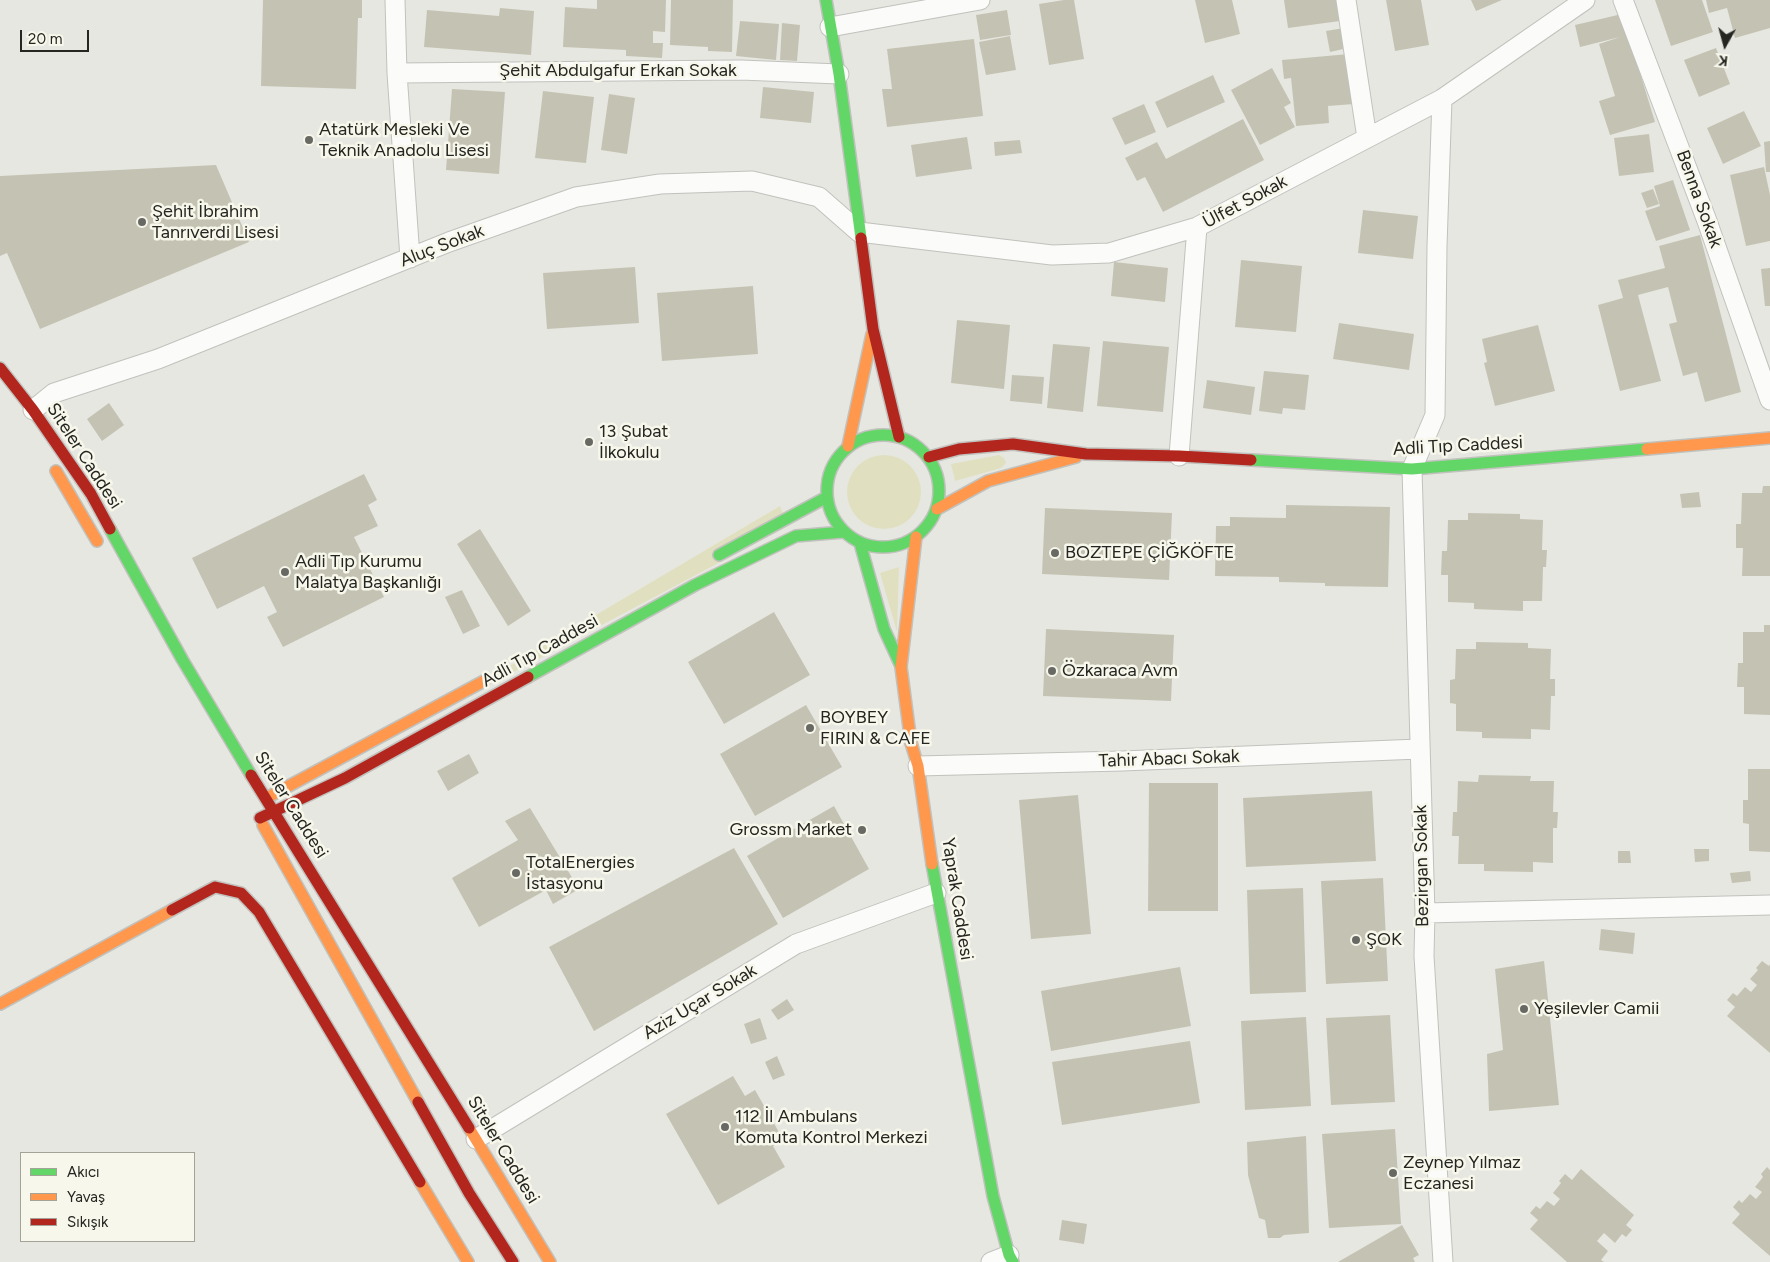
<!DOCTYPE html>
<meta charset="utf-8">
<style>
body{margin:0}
#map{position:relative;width:1770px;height:1262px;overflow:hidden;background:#e7e7e1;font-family:Figtree,sans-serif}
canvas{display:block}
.legend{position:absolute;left:20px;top:1152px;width:175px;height:90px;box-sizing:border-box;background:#f7f7eb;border:1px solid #a3a39a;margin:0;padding:6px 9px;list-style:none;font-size:15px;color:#252521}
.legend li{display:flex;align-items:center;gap:10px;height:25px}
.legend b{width:25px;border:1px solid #a3a39a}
.north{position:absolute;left:1700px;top:20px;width:50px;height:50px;-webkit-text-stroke:4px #f7f7eb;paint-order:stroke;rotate:187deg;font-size:14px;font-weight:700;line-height:20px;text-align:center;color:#252521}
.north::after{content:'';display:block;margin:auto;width:18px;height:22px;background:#252521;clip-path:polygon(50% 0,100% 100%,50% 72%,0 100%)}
.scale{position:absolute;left:20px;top:30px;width:69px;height:22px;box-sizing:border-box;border:2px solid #252521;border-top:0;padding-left:6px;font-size:15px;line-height:18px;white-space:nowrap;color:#252521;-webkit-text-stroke:4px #f7f7eb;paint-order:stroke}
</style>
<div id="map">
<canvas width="1770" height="1262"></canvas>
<ul class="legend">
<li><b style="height:6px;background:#63d668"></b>Akıcı</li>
<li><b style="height:6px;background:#ff974d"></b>Yavaş</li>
<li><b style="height:6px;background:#b3261e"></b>Sıkışık</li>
</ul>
<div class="north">K</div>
<div class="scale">20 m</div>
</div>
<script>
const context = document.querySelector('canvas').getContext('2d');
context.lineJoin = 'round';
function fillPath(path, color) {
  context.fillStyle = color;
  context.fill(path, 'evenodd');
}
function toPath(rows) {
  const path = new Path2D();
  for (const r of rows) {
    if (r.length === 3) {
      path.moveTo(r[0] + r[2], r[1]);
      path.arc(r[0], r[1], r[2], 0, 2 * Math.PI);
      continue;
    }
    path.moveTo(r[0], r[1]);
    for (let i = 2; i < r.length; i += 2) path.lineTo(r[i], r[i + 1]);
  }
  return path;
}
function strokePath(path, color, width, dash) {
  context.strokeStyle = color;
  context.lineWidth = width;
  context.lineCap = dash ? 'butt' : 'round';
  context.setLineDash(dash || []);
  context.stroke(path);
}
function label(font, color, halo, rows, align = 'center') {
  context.font = font + ' Figtree,sans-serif';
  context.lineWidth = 5;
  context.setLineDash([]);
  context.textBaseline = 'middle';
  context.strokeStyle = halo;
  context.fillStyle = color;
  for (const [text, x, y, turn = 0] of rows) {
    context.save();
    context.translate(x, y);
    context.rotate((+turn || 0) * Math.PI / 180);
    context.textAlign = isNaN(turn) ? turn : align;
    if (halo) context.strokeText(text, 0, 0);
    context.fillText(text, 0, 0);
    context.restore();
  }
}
const green = toPath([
 [999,455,1004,458,1006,463,1001,468,955,481,951,464],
 [884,492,37],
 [780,506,788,526,378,744],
 [899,567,897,632,880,573]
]);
const building = toPath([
 [263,0,362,0,362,18,358,18,356,89,261,86],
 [597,0,666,0,665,32,653,31,653,43,663,43,662,58,626,56,626,50,563,47,565,7,597,9],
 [671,0,733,0,732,52,708,51,708,47,670,45],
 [1064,0,1074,0,1084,59,1049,65,1039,4],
 [1195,0,1232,0,1240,34,1205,43],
 [1284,0,1337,0,1340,21,1288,28],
 [1386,0,1421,0,1429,45,1395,51],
 [1471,0,1502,0,1476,11],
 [1655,0,1702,0,1713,32,1671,46],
 [1706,0,1770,0,1770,28,1735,38,1727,8,1709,13],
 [500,8,534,11,531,55,424,47,427,10,499,16],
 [1007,10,1011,35,980,40,976,15],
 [1622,14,1655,122,1610,135,1599,101,1615,96,1599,44,1620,37,1580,47,1575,25],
 [740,21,779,24,776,60,736,56],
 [782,23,800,25,797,61,780,60],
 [1344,28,1348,48,1330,52,1326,31],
 [1010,36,1016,70,986,75,979,42],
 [974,39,983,116,887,127,882,89,892,89,887,49],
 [1716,48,1730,84,1699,97,1684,60],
 [1349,54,1354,104,1328,106,1329,123,1296,126,1291,78,1284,79,1282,60],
 [1272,68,1291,103,1284,107,1295,127,1260,145,1231,90],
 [1213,75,1225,102,1167,128,1155,102],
 [763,87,814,92,811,123,760,118],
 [452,89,505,92,499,174,446,170],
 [543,91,594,97,586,163,535,158],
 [609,94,635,98,627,154,601,150],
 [1144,104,1156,132,1125,145,1112,118],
 [1744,111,1761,146,1723,164,1707,128],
 [1243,119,1264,160,1163,212,1145,177,1137,181,1125,158,1157,142,1166,159],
 [1649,134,1654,172,1619,176,1614,138],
 [967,137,972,169,916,177,911,145],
 [1020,140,1022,153,995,156,994,142],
 [1770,141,1770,172,1766,172,1764,142],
 [216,165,249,242,40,329,7,253,0,256,0,176],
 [1764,167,1770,195,1770,241,1746,246,1730,175],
 [1673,180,1690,230,1656,241,1645,211,1660,206,1654,186],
 [1653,189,1659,204,1647,208,1641,193],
 [1363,210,1418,216,1413,259,1358,253],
 [1700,235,1741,392,1705,402,1697,372,1683,376,1669,324,1677,322,1668,287,1638,295,1661,381,1620,391,1598,305,1623,298,1618,280,1665,268,1659,246],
 [1241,260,1302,266,1296,332,1235,327],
 [1114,262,1168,268,1165,302,1111,296],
 [635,267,639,323,547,329,543,273],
 [1770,268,1770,306,1765,306,1761,269],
 [753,286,758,354,662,361,657,293],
 [957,320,1010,325,1004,389,951,383],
 [1339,323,1414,334,1409,370,1333,359],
 [1538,325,1555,391,1495,406,1484,363,1487,362,1482,339],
 [1103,341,1169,347,1163,412,1097,406],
 [1053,344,1090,347,1083,412,1047,408],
 [1264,371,1309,375,1305,410,1283,408,1282,414,1259,411],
 [1012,375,1044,377,1042,404,1010,401],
 [1207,380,1255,387,1251,415,1203,408],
 [109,403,124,425,102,441,87,419],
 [364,474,377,500,368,505,378,526,354,537,384,597,283,647,267,617,277,612,264,586,217,609,192,558],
 [1763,486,1770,486,1770,576,1742,576,1743,548,1736,548,1736,524,1741,524,1742,493,1762,493],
 [1699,492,1701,507,1682,508,1680,494],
 [1286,505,1390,507,1388,587,1325,586,1325,583,1279,582,1279,577,1215,576,1216,526,1230,526,1230,517,1286,518],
 [1045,508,1172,513,1169,580,1042,574],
 [1468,513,1520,514,1520,519,1543,520,1542,550,1547,550,1546,567,1543,567,1542,601,1523,601,1523,611,1474,609,1474,603,1448,602,1448,575,1441,575,1442,551,1447,551,1448,520,1468,520],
 [480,529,531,611,508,626,457,544],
 [462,590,480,626,463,634,445,597],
 [774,612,810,675,724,724,688,662],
 [1764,625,1770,625,1770,715,1744,714,1744,687,1737,687,1738,663,1743,663,1743,632,1764,632],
 [1046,629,1174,635,1171,701,1043,696],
 [1476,642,1528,643,1528,648,1551,649,1550,679,1555,679,1555,696,1551,696,1550,730,1531,729,1531,739,1482,738,1482,732,1456,731,1456,704,1450,703,1450,680,1455,679,1456,649,1476,649],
 [806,705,842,767,755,816,720,754],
 [469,754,479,773,448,791,437,771],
 [1748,769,1770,769,1770,852,1749,851,1749,824,1743,823,1743,800,1748,800],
 [1479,775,1531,776,1530,781,1554,781,1553,812,1558,812,1557,828,1553,828,1553,863,1533,862,1533,872,1484,871,1484,864,1458,864,1459,836,1452,836,1453,812,1457,812,1458,781,1478,782],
 [1149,783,1218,783,1218,911,1148,911],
 [1372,791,1376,861,1246,867,1243,798],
 [1078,795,1091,934,1031,939,1019,800],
 [834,806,869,869,783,918,747,856],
 [530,808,579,889,553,904,546,890,479,927,452,878,518,840,505,821],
 [734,848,778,924,594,1031,549,947],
 [1694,849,1709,849,1709,861,1695,862],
 [1618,851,1630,851,1631,863,1618,863],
 [1750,871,1751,881,1732,883,1730,873],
 [1383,878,1388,981,1326,984,1321,881],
 [1303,888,1306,992,1250,994,1247,890],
 [1601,929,1635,933,1633,954,1599,950],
 [1544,961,1559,1105,1489,1111,1487,1054,1503,1050,1495,969],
 [1762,961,1769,966,1770,964,1770,1053,1727,1016,1735,1007,1727,1000,1733,993,1737,996,1745,987,1751,992,1757,985,1750,979,1758,970,1756,968],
 [1180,967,1191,1026,1051,1051,1041,991],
 [787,999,794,1010,778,1020,771,1010],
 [1390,1015,1395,1102,1331,1105,1326,1018],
 [1306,1017,1311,1106,1245,1110,1241,1021],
 [760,1018,767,1039,751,1044,744,1024],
 [1190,1041,1200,1103,1062,1125,1052,1062],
 [777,1056,785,1075,773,1080,765,1062],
 [733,1076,745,1096,755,1090,784,1141,773,1146,785,1167,718,1205,666,1114],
 [1395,1129,1401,1224,1329,1228,1322,1134],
 [1306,1136,1309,1233,1284,1235,1280,1238,1268,1238,1265,1220,1259,1218,1248,1175,1247,1142],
 [1767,1167,1770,1170,1770,1256,1732,1223,1740,1214,1733,1207,1739,1200,1742,1203,1750,1194,1756,1199,1762,1192,1755,1187,1763,1177,1761,1174],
 [1581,1169,1634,1215,1626,1225,1632,1230,1626,1237,1622,1234,1615,1243,1604,1233,1597,1241,1608,1251,1601,1260,1604,1262,1567,1262,1530,1229,1538,1220,1530,1213,1536,1206,1540,1209,1547,1201,1554,1206,1560,1199,1553,1193,1561,1183,1559,1181,1565,1174,1572,1180],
 [1062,1220,1087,1224,1084,1244,1059,1240],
 [1402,1225,1419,1255,1413,1258,1415,1262,1338,1262]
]);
const street = toPath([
 [395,0,397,73,410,258],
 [1346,0,1367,138],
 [1623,0,1707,221,1770,400],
 [830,27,980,0],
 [397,73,741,70,839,74],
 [1442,99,1437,246,1435,415,1412,469,1425,913,1424,956,1443,1262],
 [33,410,54,393,158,359,449,242,576,197,660,184,752,181,819,197,859,232,1052,255,1109,253,1197,227,1442,99,1585,0],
 [1179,456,1197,227],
 [918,766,1122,761,1419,749],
 [1425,913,1770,905],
 [476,1139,796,944,936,893],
 [991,1262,1009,1255]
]);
const fast = toPath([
 [826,0,839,74,861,238],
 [883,491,56],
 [1251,460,1412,469,1647,449],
 [110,529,182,659,251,775],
 [860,543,884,629,901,666],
 [719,555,827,497],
 [528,677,695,585,796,536,843,532],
 [932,864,993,1196,1009,1255,1013,1262]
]);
const slow = toPath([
 [848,446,872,334],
 [1647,449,1770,438],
 [56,471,97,541],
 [937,509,988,481,1076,457],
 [916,537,901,667,911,743,918,766,932,864],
 [272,795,484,681],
 [263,825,418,1102],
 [0,1004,172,910],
 [469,1128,550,1262],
 [420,1182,468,1262]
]);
const jam = toPath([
 [861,238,873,329,899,437],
 [0,368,33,410,91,494,110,529],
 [929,457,959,449,1013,444,1086,454,1179,456,1251,460],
 [251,775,469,1128],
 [260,818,345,778,528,677],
 [172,910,215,887,241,893,259,912,420,1182],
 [418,1102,469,1193,513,1262]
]);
const markers = [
 [309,140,5,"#696964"],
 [142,222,5,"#696964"],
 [589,442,5,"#696964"],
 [1055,553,5,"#696964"],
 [285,572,5,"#696964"],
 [1052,671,5,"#696964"],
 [810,728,5,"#696964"],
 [862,830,5,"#696964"],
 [516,873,5,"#696964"],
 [1356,940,5,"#696964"],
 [1524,1009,5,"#696964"],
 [725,1127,5,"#696964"],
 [1393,1173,5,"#696964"]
];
const streetNames = [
 ["Şehit Abdulgafur Erkan Sokak",618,71],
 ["Benna Sokak",1699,199,70],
 ["Ülfet Sokak",1245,202,-28],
 ["Aluç Sokak",442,246,-21],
 ["Adli Tıp Caddesi",1458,446,-3],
 ["Siteler Caddesi",84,456,57],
 ["Adli Tıp Caddesi",540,651,-29],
 ["Tahir Abacı Sokak",1169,759,-2],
 ["Siteler Caddesi",291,805,58],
 ["Bezirgan Sokak",1422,866,-91],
 ["Yaprak Caddesi",957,899,81],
 ["Aziz Uçar Sokak",700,1002,-31],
 ["Siteler Caddesi",503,1150,59]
];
const poiNames = [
 ["Atatürk Mesleki Ve",319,130],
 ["Teknik Anadolu Lisesi",319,151],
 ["Şehit İbrahim",152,212],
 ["Tanrıverdi Lisesi",152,233],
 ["13 Şubat",599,432],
 ["İlkokulu",599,453],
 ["BOZTEPE ÇİĞKÖFTE",1065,553],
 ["Adli Tıp Kurumu",295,562],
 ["Malatya Başkanlığı",295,583],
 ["Özkaraca Avm",1062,671],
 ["BOYBEY",820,718],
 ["FIRIN & CAFE",820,739],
 ["Grossm Market",852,830,"right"],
 ["TotalEnergies",526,863],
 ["İstasyonu",526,884],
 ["ŞOK",1366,940],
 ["Yeşilevler Camii",1534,1009],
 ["112 İl Ambulans",735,1117],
 ["Komuta Kontrol Merkezi",735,1138],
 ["Zeynep Yılmaz",1403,1163],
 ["Eczanesi",1403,1184]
];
fillPath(green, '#e0e0c0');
fillPath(building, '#c4c3b3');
strokePath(street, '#c1c1bd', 21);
strokePath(fast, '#c1c1bd', 14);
strokePath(slow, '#c1c1bd', 14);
strokePath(jam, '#c1c1bd', 14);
strokePath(street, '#fbfbfa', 19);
strokePath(fast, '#63d668', 11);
strokePath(slow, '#ff974d', 11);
strokePath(jam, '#b3261e', 11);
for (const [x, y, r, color] of markers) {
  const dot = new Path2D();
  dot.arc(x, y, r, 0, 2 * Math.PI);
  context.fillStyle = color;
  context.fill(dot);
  strokePath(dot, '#f7f7eb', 2);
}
label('18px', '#252521', '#f7f7eb', streetNames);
label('18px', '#252521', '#f7f7eb', poiNames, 'left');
</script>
